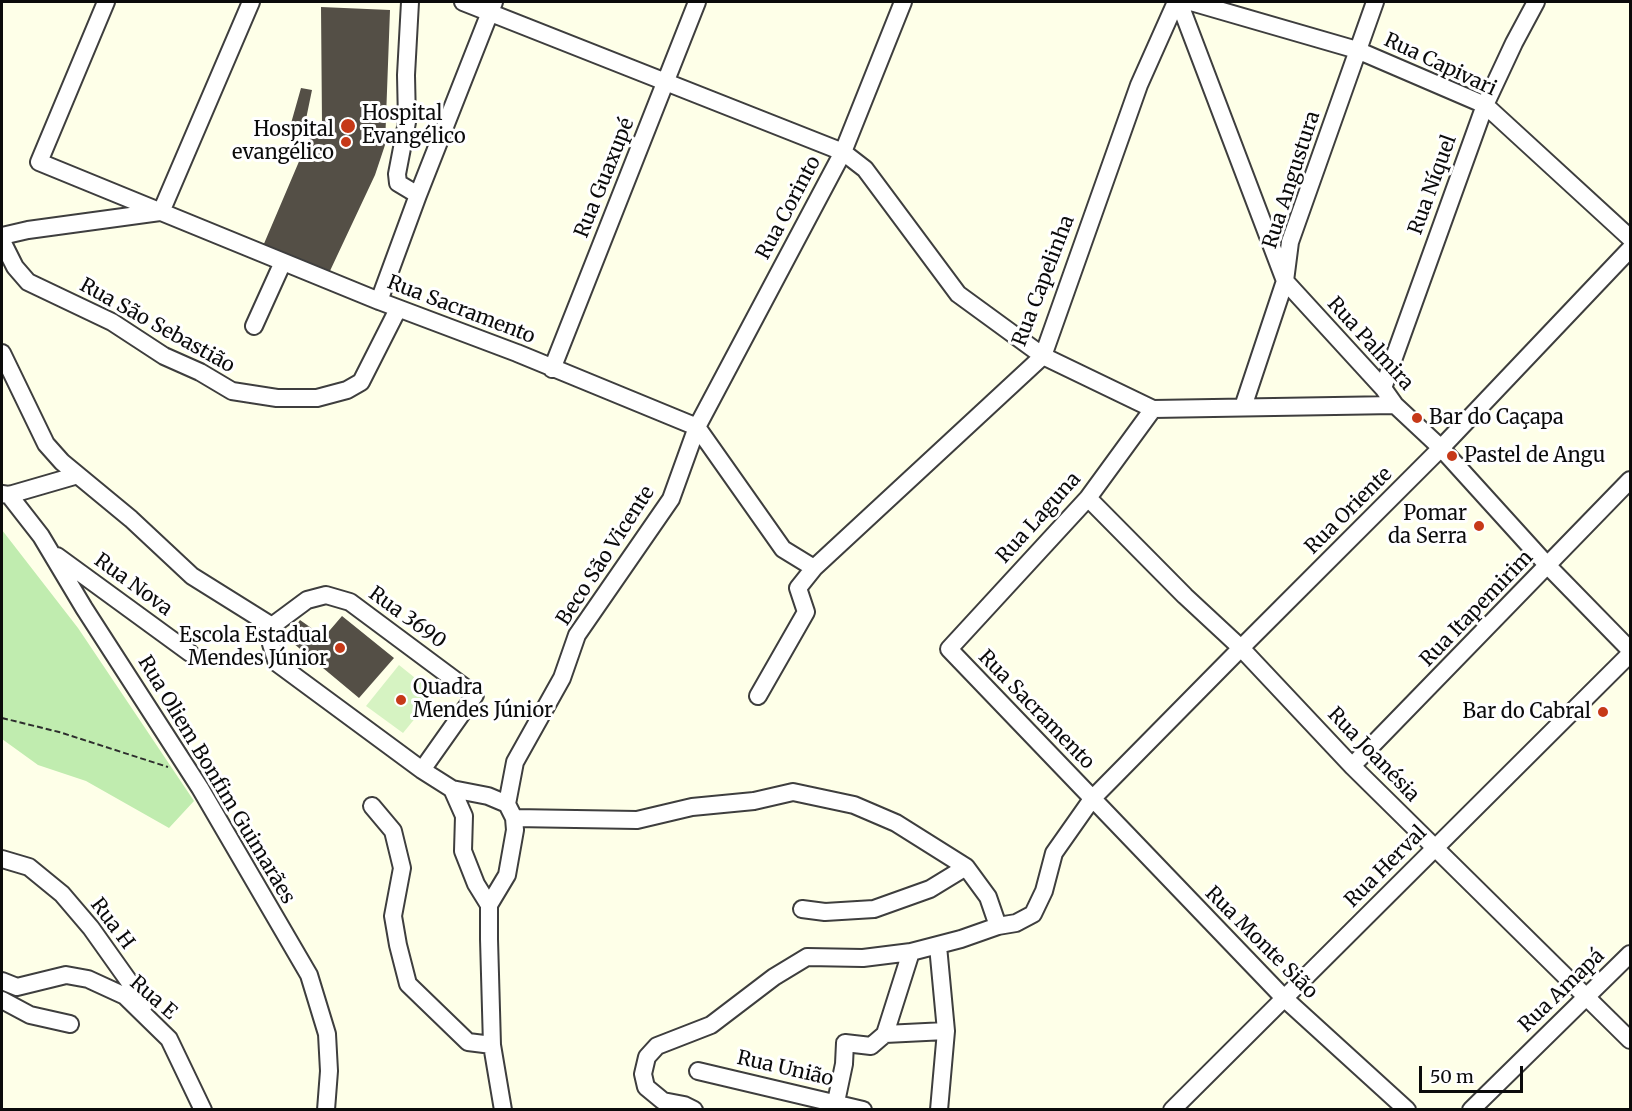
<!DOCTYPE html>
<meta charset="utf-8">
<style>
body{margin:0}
#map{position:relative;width:1632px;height:1111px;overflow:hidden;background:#feffe8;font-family:Merriweather,serif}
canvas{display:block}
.frame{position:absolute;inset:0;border:3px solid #0b0b0b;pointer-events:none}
.scale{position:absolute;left:1419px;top:1066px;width:104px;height:27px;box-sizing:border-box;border:3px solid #0b0b0b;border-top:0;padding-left:8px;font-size:18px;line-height:21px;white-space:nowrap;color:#0b0b0b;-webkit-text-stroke:4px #fff;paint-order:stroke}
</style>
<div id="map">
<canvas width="1632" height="1111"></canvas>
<div class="frame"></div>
<div class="scale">50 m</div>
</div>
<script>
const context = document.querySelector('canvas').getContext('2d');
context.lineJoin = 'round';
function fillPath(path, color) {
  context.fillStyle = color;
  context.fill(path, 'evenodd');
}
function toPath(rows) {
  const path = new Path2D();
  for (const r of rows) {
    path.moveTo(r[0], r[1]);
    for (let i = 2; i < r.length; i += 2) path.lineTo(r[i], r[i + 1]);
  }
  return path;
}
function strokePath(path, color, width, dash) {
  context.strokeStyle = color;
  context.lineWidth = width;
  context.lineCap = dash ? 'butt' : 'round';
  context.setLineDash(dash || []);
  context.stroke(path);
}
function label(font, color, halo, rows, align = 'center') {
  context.font = font + ' Merriweather,serif';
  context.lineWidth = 6;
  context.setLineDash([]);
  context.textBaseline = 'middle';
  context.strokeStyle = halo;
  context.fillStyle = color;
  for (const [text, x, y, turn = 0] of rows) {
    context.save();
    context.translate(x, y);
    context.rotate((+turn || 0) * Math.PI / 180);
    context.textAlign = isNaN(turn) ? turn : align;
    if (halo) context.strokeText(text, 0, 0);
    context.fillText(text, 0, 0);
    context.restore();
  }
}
const green = toPath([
 [2,530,78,628,194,801,169,828,86,781,38,765,2,739]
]);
const pitch = toPath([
 [399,665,435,694,403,733,366,706]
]);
const building = toPath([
 [321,7,390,10,385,145,375,175,329,273,263,246,309,138,288,134,301,88,312,90,306,119,322,124],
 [342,616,394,658,359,698,287,638,300,620,324,637]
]);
const path = toPath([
 [2,718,59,732,168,767]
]);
const minor = toPath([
 [106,2,39,162,379,301,517,353,697,427,783,549,814,568],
 [410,2,406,75,407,122,397,174,398,183,418,195],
 [463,2,843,152,865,169,958,294,1043,356,1153,409,1395,405],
 [1179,2,1285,281,1383,388,1395,405,1441,448,1548,566,1630,650],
 [1191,2,1357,50,1485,105,1630,238],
 [161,212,251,2],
 [2,236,28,230,160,212],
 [2,241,15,267,28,282,112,322,164,356,200,372,232,391,277,398,317,398,347,390,361,382,398,309],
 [379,301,418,195,494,2],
 [254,326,283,262],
 [2,353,46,444,62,462,131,519,192,576,272,626,271,644,277,663,422,770,452,789,488,796,507,804,514,818,515,830,507,875,489,905,489,939,492,1045,503,1110],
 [552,369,697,2],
 [1383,388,1485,105,1514,43,1536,2],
 [1243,407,1285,281,1290,242,1375,2],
 [1153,409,1088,498,949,649,1284,998,1407,1110],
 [2,494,9,495,78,475],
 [9,495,41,536,84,608,200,788,309,975,327,1034,329,1071,326,1110],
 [1088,498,1185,596,1241,648,1352,766,1630,1040],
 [57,556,190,653],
 [272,626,307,600,326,595,350,602,475,695,422,770],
 [758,696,806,612,798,588,814,568,1043,356,1139,85,1176,2],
 [1352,766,1630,480],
 [452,789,464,816,463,851,476,884,489,905],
 [507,804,515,762,562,678,577,635,671,499,697,427,843,152,903,2],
 [372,806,393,831,402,868,393,916,398,945,408,984,468,1042,492,1045],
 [514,818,637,820,692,807,754,801,793,792,854,805,896,823,966,867,988,897,998,926],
 [2,859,29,867,62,894,91,928,145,1004],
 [802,909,825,912,874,909,930,889,966,867],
 [938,946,946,1031,939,1110],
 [2,981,17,987,66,975,88,979,125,996,169,1039,203,1110],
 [2,1000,30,1015,70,1024],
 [885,1034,911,952],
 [698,1071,863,1110],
 [836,1102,844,1064,845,1043,871,1046,885,1034,946,1031],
 [694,1110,684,1105,663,1101,646,1087,643,1074,647,1057,657,1046,711,1025,774,977,807,957,863,958,911,952,961,939,998,926,1016,923,1033,914,1044,891,1054,853,1092,799,1241,648,1441,448,1630,249],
 [1172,1110,1630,654],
 [1471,1110,1630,954]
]);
const markers = [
 [348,126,8,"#c63918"],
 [346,142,6,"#c63918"],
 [1417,418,6,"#c63918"],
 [1452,456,6,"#c63918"],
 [1479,526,6,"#c63918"],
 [340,648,6,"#c63918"],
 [401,700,6,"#c63918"],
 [1603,712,6,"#c63918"]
];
const streetNames = [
 ["Rua Capivari",1440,65,25],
 ["Rua Guaxupé",605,178,-68],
 ["Rua Angustura",1292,180,-72],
 ["Rua Níquel",1433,185,-70],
 ["Rua Corinto",789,208,-62],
 ["Rua Capelinha",1044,281,-69],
 ["Rua Sacramento",461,310,21],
 ["Rua São Sebastião",157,326,29],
 ["Rua Palmira",1370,344,48],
 ["Rua Oriente",1349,511,-45],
 ["Rua Laguna",1039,518,-48],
 ["Beco São Vicente",606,556,-57],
 ["Rua Nova",133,585,36],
 ["Rua Itapemirim",1477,609,-46],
 ["Rua 3690",407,618,36],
 ["Rua Sacramento",1036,710,46],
 ["Rua Joanésia",1373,755,46],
 ["Rua Oliem Bonfim Guimarães",216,780,59],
 ["Rua Herval",1386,867,-45],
 ["Rua H",112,924,53],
 ["Rua Monte Sião",1261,943,45],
 ["Rua Amapá",1562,991,-44],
 ["Rua E",153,998,41],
 ["Rua União",785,1069,13]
];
const poiNames = [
 ["Hospital",362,114],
 ["Evangélico",362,137],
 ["Hospital",334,130,"right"],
 ["evangélico",334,153,"right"],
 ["Bar do Caçapa",1429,418],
 ["Pastel de Angu",1464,456],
 ["Pomar",1467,514,"right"],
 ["da Serra",1467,537,"right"],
 ["Escola Estadual",328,636,"right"],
 ["Mendes Júnior",328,659,"right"],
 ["Quadra",413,688],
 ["Mendes Júnior",413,711],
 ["Bar do Cabral",1591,712,"right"]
];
fillPath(green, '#c0ecaf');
fillPath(pitch, '#d6f3c2');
fillPath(building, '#544f46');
strokePath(minor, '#3e3e3e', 20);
strokePath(path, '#2d2d2d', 2, [6, 3]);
strokePath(minor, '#fff', 16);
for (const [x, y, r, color] of markers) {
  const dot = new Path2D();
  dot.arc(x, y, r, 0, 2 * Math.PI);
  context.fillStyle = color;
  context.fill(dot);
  strokePath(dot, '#fff', 2);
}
label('20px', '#0b0b0b', '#fff', streetNames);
label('20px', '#0b0b0b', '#fff', poiNames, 'left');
</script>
